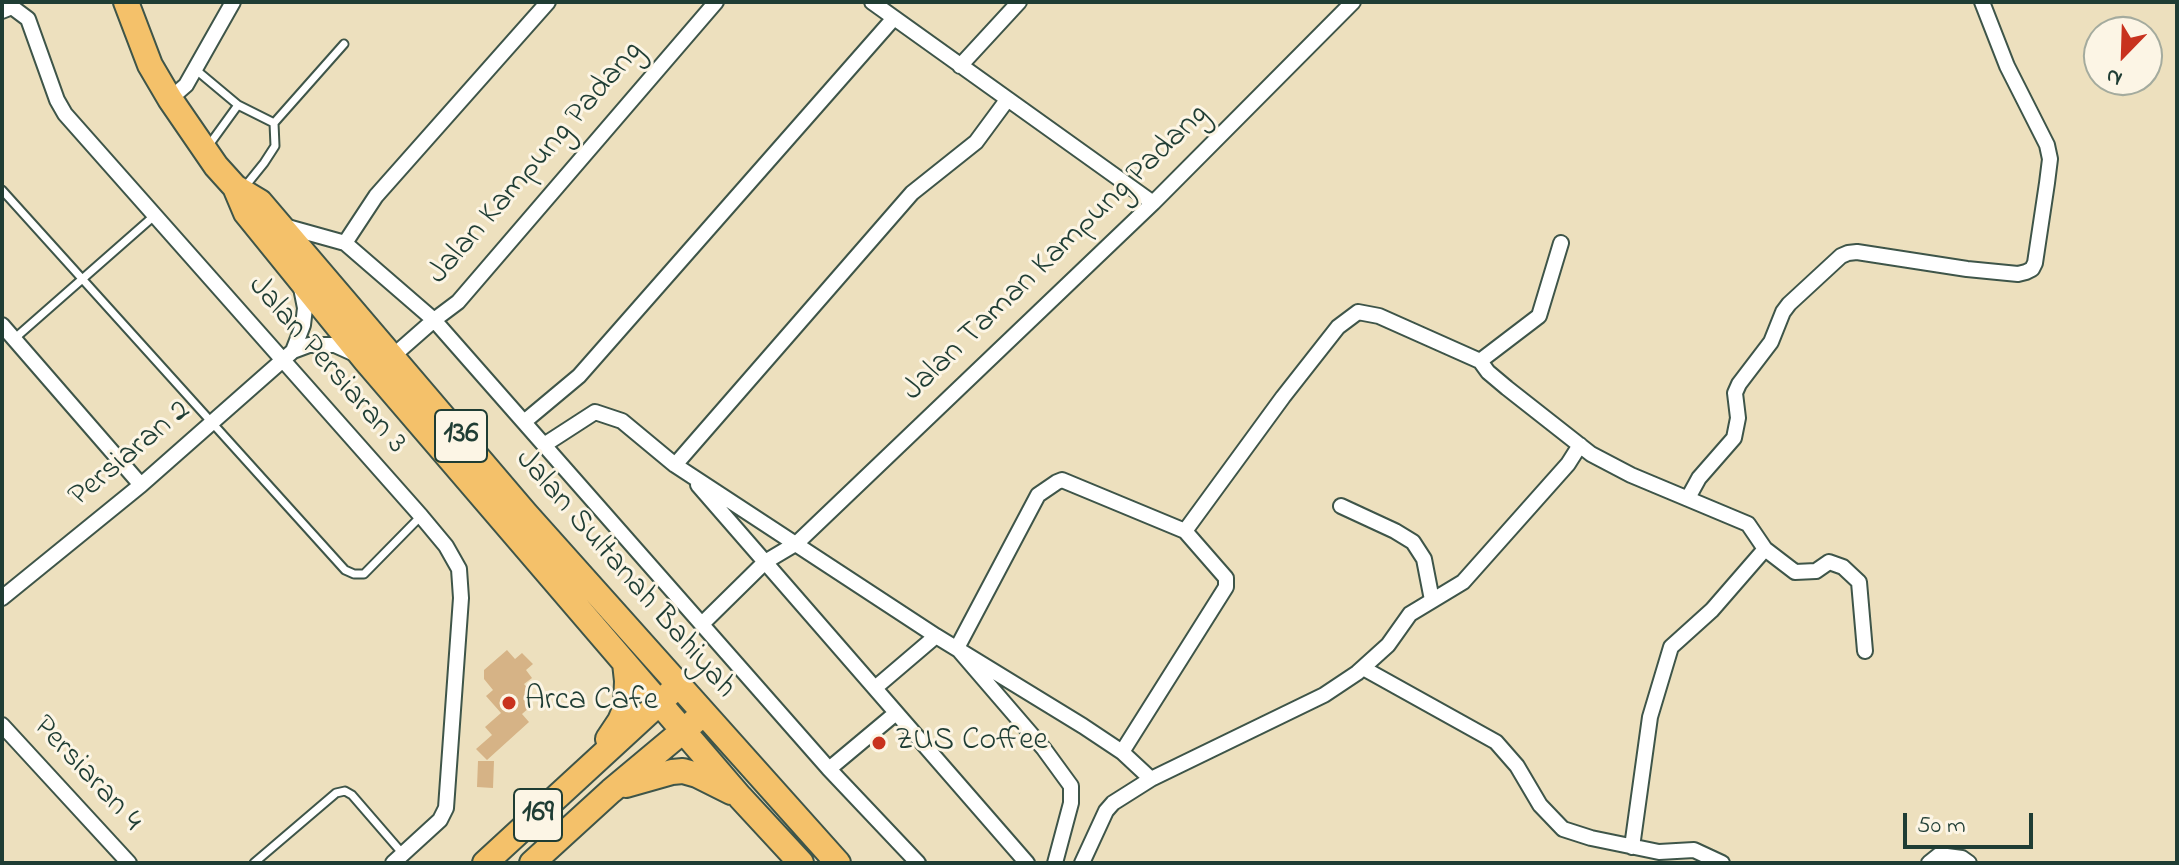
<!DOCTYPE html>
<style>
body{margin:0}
#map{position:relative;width:2179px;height:865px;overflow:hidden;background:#ede0be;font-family:"Indie Flower",sans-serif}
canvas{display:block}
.frame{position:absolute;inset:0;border:4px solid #1f3d34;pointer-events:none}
.north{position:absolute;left:2083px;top:16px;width:80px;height:80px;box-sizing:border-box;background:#fcf5e5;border:2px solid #a4ab9e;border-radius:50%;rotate:203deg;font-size:22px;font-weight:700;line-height:32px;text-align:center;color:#1f3d34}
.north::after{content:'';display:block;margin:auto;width:28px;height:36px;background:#c8321e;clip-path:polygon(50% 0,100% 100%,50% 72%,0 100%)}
.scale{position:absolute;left:1903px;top:813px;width:130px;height:36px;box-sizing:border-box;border:4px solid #1f3d34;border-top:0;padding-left:10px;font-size:24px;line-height:28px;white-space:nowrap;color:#1f3d34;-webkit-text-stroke:6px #fcf5e5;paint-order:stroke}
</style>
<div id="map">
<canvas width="2179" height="865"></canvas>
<div class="frame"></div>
<div class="north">N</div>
<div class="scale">50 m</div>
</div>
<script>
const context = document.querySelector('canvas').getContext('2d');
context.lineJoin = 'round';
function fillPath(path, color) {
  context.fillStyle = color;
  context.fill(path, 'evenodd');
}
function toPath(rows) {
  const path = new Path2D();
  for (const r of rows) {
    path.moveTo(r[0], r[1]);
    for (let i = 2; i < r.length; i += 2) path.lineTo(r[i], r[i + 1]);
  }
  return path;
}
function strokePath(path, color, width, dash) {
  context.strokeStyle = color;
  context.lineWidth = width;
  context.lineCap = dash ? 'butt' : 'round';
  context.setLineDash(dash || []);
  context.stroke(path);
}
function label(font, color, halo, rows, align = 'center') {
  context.font = font + ' "Indie Flower",sans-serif';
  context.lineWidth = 6;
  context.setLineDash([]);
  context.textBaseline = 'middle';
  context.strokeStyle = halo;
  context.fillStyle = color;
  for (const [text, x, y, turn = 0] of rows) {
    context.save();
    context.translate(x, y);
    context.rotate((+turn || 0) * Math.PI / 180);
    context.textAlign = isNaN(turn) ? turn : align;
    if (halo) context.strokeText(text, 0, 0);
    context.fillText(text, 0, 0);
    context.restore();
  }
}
const building = toPath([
 [507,650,515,659,522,653,533,664,526,670,532,678,524,684,531,692,523,699,530,707,522,714,529,722,487,760,476,749,492,735,485,727,501,713,486,696,493,690,484,679,484,670],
 [478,761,494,761,493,788,477,787]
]);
const lane = toPath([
 [195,69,238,105,274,123],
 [209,145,238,105],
 [243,189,264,163,275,146,274,123,344,44],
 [2,190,345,570,354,574,364,574,421,516],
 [14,339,154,216],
 [254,863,336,793,345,791,352,795,403,854]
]);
const street = toPath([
 [548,2,376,196,345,243,434,320,829,769,918,863],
 [872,2,1153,203],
 [2,11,12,7,28,19,57,100,65,114,421,516,446,546,459,569,461,598,446,808,440,820,393,863],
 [960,66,1019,2],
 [170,99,186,85,233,2],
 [284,226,345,243],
 [2,325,141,485],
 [293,351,309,345,335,345,355,354],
 [393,356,434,320,458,302,716,2],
 [1480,361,1539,316,1561,243],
 [524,422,579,376,894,18],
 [544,445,595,412,622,421,675,465,936,636,1083,726,1122,752,1151,779],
 [675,465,912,193,976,142,1007,100],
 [698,485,1027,863],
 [1688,498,1699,478,1734,438,1738,418,1735,393,1739,384,1771,342,1783,312,1789,304,1841,256,1848,253,1857,252,1967,269,2018,274,2026,272,2032,269,2035,263,2047,183,2050,159,2047,145,2007,66,1982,2],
 [1341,506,1395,531,1413,542,1424,559,1432,600],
 [2,598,141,485,293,351,303,325,305,308,301,288],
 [702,624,765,562,797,543,1153,203,1353,2],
 [1363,668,1496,742,1517,766,1540,805,1563,829,1591,838,1659,852,1694,850,1722,863],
 [875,688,936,636],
 [2,725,129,863],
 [1122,752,1226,587,1226,578,1185,531],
 [829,769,896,713],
 [1632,847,1650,717,1671,647,1712,610,1765,549],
 [1055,863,1071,803,1071,786,1044,749,957,648,1038,495,1057,482,1062,480,1185,531,1283,397,1338,327,1358,312,1379,316,1480,361,1488,372,1507,388,1591,454,1631,475,1748,524,1765,549,1795,572,1816,571,1829,562,1843,567,1859,582,1865,651],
 [1082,863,1106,811,1113,803,1151,779,1324,695,1357,673,1388,645,1410,614,1463,582,1568,464,1580,445],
 [1929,863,1939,855,1962,858,1969,863]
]);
const primary = toPath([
 [126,2,150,65,170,99,216,166,235,187,260,202,526,514,838,863],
 [235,187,246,213,366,361,740,797,801,863],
 [608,739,620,721,626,707,627,681,625,663],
 [626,785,672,772,683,771,697,775,731,792],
 [485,863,671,692],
 [532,863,611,791,696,720]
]);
const markers = [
 [509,703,8,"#c8321e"],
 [879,743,8,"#c8321e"]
];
const shields = [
 [461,436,52],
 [538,815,48]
];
const shieldNames = [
 ["136",461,436],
 ["169",538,815]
];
const streetNames = [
 ["Jalan Kampung Padang",537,164,-49],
 ["Jalan Taman Kampung Padang",1057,254,-44],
 ["Jalan Persiaran 3",326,366,49],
 ["Persiaran 2",131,455,-40],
 ["Jalan Sultanah Bahiyah",624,575,49],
 ["Persiaran 4",86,775,47]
];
const poiNames = [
 ["Arca Cafe",525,703],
 ["ZUS Coffee",895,743]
];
fillPath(building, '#d6b386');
strokePath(lane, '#3e5549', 11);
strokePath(street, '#3e5549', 18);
strokePath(primary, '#3e5549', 28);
strokePath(lane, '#fff', 7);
strokePath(street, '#fff', 14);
strokePath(primary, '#f4c16a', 24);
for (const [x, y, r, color] of markers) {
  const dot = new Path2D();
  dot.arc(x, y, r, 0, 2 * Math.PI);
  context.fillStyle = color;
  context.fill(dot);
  strokePath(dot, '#fcf5e5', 3);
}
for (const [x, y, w] of shields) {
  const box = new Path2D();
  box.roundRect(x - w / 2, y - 26, w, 52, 6);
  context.fillStyle = '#fcf5e5';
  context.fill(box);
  strokePath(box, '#1f3d34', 2);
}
label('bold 30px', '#1f3d34', null, shieldNames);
label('32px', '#1f3d34', '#fcf5e5', streetNames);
label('32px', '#1f3d34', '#fcf5e5', poiNames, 'left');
</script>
